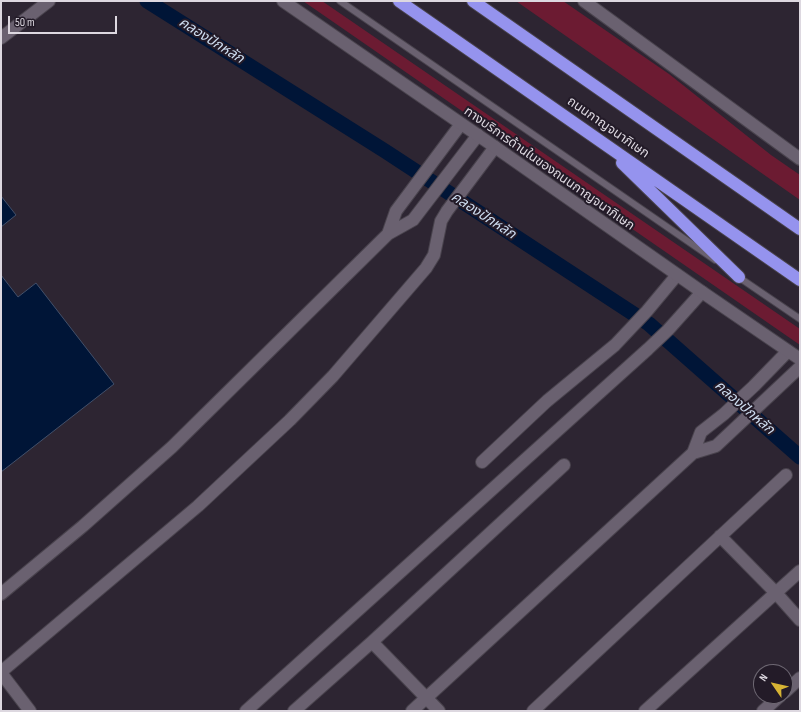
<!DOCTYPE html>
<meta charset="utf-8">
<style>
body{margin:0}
#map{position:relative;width:801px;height:712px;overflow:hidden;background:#2d2532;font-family:"Sofia Sans Condensed",sans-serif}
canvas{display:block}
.frame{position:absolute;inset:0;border:2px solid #ddd8e0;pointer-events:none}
.north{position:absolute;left:753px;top:664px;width:40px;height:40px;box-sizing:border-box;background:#231b28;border:1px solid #6d6772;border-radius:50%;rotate:304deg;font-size:11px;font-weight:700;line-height:16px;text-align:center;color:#ddd8e0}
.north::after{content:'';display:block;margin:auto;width:14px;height:18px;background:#d7b434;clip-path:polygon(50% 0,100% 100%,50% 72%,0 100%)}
.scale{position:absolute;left:8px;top:16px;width:109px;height:18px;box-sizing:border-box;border:2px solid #ddd8e0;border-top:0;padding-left:5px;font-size:12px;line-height:14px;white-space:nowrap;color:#ddd8e0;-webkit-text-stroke:3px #231b28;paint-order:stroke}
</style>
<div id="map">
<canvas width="801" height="712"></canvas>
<div class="frame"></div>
<div class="north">N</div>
<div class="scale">50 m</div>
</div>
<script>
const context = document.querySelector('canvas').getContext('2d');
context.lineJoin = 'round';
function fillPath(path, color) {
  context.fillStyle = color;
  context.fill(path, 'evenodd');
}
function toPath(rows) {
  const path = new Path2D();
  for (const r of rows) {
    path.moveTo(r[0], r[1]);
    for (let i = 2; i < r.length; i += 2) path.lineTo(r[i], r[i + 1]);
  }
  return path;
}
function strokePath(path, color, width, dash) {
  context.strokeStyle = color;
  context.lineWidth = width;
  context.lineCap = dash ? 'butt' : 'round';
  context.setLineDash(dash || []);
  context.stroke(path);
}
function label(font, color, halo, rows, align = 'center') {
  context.font = font + ' "Sofia Sans Condensed","Noto Sans Thai",sans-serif';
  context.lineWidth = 4;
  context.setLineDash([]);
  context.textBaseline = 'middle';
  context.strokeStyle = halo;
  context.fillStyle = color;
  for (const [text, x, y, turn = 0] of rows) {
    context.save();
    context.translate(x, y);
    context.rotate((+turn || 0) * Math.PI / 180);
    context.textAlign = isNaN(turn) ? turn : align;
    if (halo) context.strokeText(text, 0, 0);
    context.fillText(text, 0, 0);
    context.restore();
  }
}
const green = toPath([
 [303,1,322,1,800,329,800,345],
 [516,1,563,1,669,74,771,155,800,175,800,200]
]);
const water = toPath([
 [1,196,16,215,1,227,1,196],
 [1,275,18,297,36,283,114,384,1,472,1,275]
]);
const canal = toPath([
 [147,1,385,151,649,324,800,457]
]);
const lane = toPath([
 [340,1,715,260],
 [737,276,800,319]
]);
const street = toPath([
 [1,38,49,1],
 [388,234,396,211,461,124],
 [693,453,716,446,800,367],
 [482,462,547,401,615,345,647,311,677,275],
 [720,536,776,593,800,620],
 [1,594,83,526,172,447,388,234,413,220,478,135],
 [372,642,439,711],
 [1,672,198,506,290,420,333,376,426,268,434,255,441,221,447,211,495,147],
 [1,673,30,711],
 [785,692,800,678],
 [246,711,648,349,668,330,702,292],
 [294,711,372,642,564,465],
 [412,711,693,453,701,432,724,414,754,386,788,351],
 [533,711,786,475],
 [645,711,800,571],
 [763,711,780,696]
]);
const secondary = toPath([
 [283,1,495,147,702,292,800,359],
 [584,1,800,159]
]);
const highway = toPath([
 [399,1,800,280],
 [473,1,800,229],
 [622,163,739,277]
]);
const streetNames = [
 ["ถนนกาญจนาภิเษก",608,128,35],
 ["ทางบริการด้านในของถนนกาญจนาภิเษก",549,169,35]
];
const waterNames = [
 ["คลองปักหลัก",211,41,32],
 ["คลองปักหลัก",483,216,33],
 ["คลองปักหลัก",744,408,41]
];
fillPath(green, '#6c1b32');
fillPath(water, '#001537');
strokePath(water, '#42506a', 1);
strokePath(canal, '#001537', 15);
strokePath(lane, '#49434d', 8);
strokePath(street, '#49434d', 14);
strokePath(secondary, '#49434d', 14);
strokePath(highway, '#49434d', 14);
strokePath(lane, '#6a6170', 6);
strokePath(street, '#6a6170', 12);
strokePath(secondary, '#6a6170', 12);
strokePath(highway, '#9593ee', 12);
label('13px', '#ddd8e0', '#231b28', streetNames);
label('italic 14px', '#ceddf0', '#231b28', waterNames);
</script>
